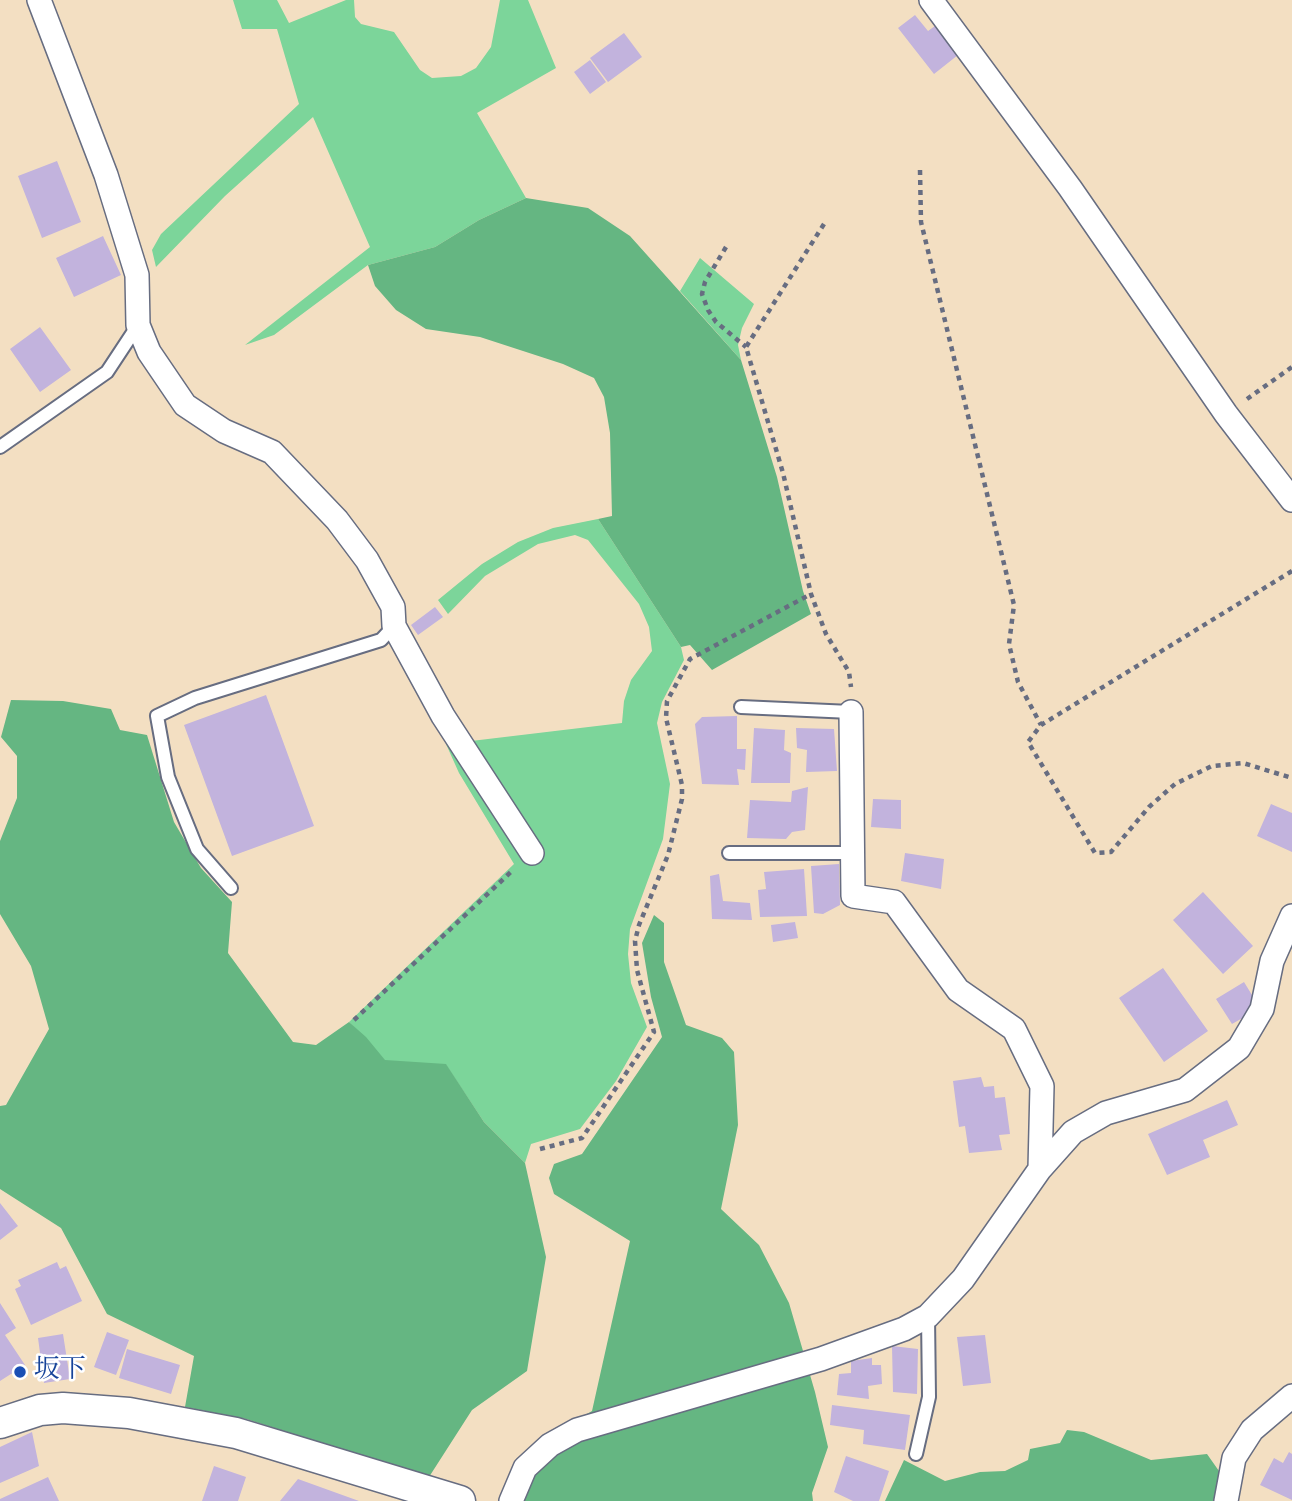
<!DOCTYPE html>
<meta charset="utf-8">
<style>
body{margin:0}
canvas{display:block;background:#f3dfc2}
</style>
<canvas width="1292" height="1501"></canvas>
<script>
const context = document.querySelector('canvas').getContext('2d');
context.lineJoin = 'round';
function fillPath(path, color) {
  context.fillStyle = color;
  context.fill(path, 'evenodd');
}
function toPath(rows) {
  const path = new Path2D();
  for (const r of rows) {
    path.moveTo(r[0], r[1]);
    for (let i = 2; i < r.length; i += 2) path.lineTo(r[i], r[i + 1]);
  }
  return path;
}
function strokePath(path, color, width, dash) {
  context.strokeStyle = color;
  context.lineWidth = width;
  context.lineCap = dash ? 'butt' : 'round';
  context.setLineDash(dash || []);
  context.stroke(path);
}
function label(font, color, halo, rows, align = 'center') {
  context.font = font + ' Vollkorn,"Noto Serif JP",serif';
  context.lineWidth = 5;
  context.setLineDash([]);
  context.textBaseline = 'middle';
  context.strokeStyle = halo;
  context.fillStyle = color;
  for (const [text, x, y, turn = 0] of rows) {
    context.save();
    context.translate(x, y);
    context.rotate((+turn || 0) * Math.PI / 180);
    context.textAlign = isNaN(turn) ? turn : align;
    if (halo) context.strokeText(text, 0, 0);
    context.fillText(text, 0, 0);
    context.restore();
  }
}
const green = toPath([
 [233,0,277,0,289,23,346,0,354,0,355,17,361,24,394,32,420,70,432,78,461,76,476,68,491,47,500,0,528,0,556,68,477,113,526,198,479,220,435,247,368,265,274,335,245,345,370,247,313,117,225,196,156,267,152,250,161,234,299,104,277,29,242,29],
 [700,258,754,304,742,328,738,345,741,360,680,291],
 [598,519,681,647,684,660,662,702,657,723,670,784,663,839,630,929,628,954,631,983,647,1027,616,1081,580,1129,531,1144,525,1163,484,1122,446,1065,385,1061,349,1022,514,864,459,773,446,744,622,723,624,701,631,680,652,651,649,627,639,604,588,540,575,535,538,544,485,576,448,614,438,600,482,564,518,542,553,528]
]);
const forest = toPath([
 [526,198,588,208,630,236,741,360,777,477,803,591,811,614,712,670,690,645,681,647,598,519,612,516,610,433,604,397,594,378,563,364,480,337,426,329,396,310,375,286,368,265,435,247,479,220],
 [11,700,63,701,111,709,120,730,147,735,174,822,201,868,232,902,228,953,293,1042,316,1045,349,1022,366,1037,385,1060,446,1064,484,1122,525,1163,546,1257,527,1371,472,1410,429,1477,246,1419,185,1407,194,1356,107,1314,61,1228,0,1189,0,1106,6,1105,49,1029,31,966,0,914,0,841,17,798,17,756,1,737],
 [654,915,664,923,664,962,686,1025,722,1038,734,1052,738,1125,721,1209,759,1245,789,1303,815,1392,828,1447,812,1493,813,1501,521,1501,543,1440,592,1411,630,1241,554,1194,549,1178,554,1164,582,1154,662,1037,651,997,642,943],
 [1067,1430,1084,1432,1151,1460,1207,1454,1226,1481,1218,1501,885,1501,904,1460,945,1481,980,1472,1005,1471,1028,1460,1030,1449,1060,1443]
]);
const building = toPath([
 [915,15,928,31,935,26,958,55,934,74,898,28],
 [624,33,642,57,608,82,590,58],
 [590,60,606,82,590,94,574,72],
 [57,161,81,222,42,238,18,176],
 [103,236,121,275,74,297,56,258],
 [40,327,71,370,40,392,10,349],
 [435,607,443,617,418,635,411,625],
 [266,695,314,826,232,856,184,725],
 [737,716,737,749,746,749,745,770,737,769,739,785,702,784,695,724,702,717],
 [754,728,785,730,784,750,791,753,790,783,751,783],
 [796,728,834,729,837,771,806,772,807,750,797,748],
 [808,787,805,830,792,832,786,839,747,838,750,800,791,802,792,791],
 [873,799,901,800,901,829,871,827],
 [1271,804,1292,813,1292,852,1257,836],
 [905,853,944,859,941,889,901,881],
 [839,864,840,905,823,914,814,913,811,866],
 [804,869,807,916,760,917,758,890,766,889,764,872],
 [719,874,723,901,750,903,752,920,712,919,710,876],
 [1203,892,1253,946,1223,974,1173,920],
 [795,922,798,938,773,942,771,925],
 [1163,968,1208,1031,1164,1062,1119,998],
 [1244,982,1260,1008,1232,1024,1216,999],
 [981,1077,984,1087,994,1086,995,1098,1005,1097,1010,1134,999,1135,1002,1150,969,1153,965,1126,959,1127,953,1081],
 [1227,1100,1238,1125,1203,1140,1210,1157,1167,1175,1148,1134],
 [0,1203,18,1226,0,1240],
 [57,1262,60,1269,66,1266,82,1301,31,1325,15,1289,21,1286,18,1280],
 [0,1303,16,1328,5,1335,25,1365,0,1381],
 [107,1332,129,1340,116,1375,94,1367],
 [63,1334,70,1379,44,1383,38,1338],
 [985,1335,991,1383,963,1386,957,1337],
 [892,1346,918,1349,917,1394,893,1392],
 [127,1349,180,1365,171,1394,119,1378],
 [872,1358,872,1365,881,1365,882,1384,868,1386,869,1399,837,1395,839,1374,851,1373,851,1361],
 [832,1405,910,1415,905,1450,863,1444,864,1430,830,1425],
 [32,1432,39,1466,0,1483,0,1447],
 [1289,1452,1292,1454,1292,1500,1260,1485,1274,1458,1283,1463],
 [846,1456,889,1471,879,1501,853,1501,834,1492],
 [214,1466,246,1477,238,1501,202,1501],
 [48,1477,59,1501,0,1501,0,1499],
 [298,1479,359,1501,280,1501]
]);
const path = toPath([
 [920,170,921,222,1014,605,1009,644,1018,682,1041,725],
 [824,224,746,347,783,473,811,594,826,634,849,672,851,687],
 [726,247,705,282,702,294,708,310,716,322,746,347],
 [1247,399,1292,367],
 [1292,571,1041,725,1028,742,1095,853,1111,852,1149,807,1175,784,1212,766,1243,763,1292,778],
 [354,1020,513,870],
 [540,1149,582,1138,654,1032,637,970,635,941,639,925,668,855,682,799,682,785,666,718,667,701,690,659,811,594]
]);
const service = toPath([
 [0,447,107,372,138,325],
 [741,707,851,712],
 [729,853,853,853],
 [231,888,197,849,168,777,157,716,195,698,381,640,394,626],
 [916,1454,929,1397,928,1316]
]);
const minor = toPath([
 [39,0,106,175,137,275,138,325,149,352,185,405,224,431,272,452,337,520,367,560,393,607,394,626,443,716,532,853],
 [931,0,1070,188,1226,414,1292,500],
 [851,712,853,896,894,902,958,990,1014,1029,1042,1086,1040,1169],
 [511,1501,525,1468,550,1445,577,1430,821,1359,904,1329,928,1316,963,1279,1040,1169,1073,1132,1106,1113,1185,1090,1239,1048,1262,1009,1272,961,1292,916],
 [1226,1501,1234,1458,1252,1430,1292,1396]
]);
const tertiary = toPath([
 [0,1423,40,1410,63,1408,129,1413,236,1433,460,1501]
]);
const markers = [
 [20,1372,7,"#1a4fb4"]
];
const transitNames = [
 ["坂下",34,1372]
];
fillPath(green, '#7cd59a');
fillPath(forest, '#65b682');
fillPath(building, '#c2b3dd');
strokePath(service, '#676d81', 16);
strokePath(minor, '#676d81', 26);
strokePath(tertiary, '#676d81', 33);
strokePath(path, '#676d81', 4.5, [5, 5]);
strokePath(service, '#fff', 12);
strokePath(minor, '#fff', 23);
strokePath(tertiary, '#fff', 30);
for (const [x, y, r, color] of markers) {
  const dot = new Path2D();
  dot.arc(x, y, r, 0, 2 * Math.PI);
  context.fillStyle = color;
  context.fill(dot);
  strokePath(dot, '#fff', 2.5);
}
label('26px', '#164399', '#fff', transitNames, 'left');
</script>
